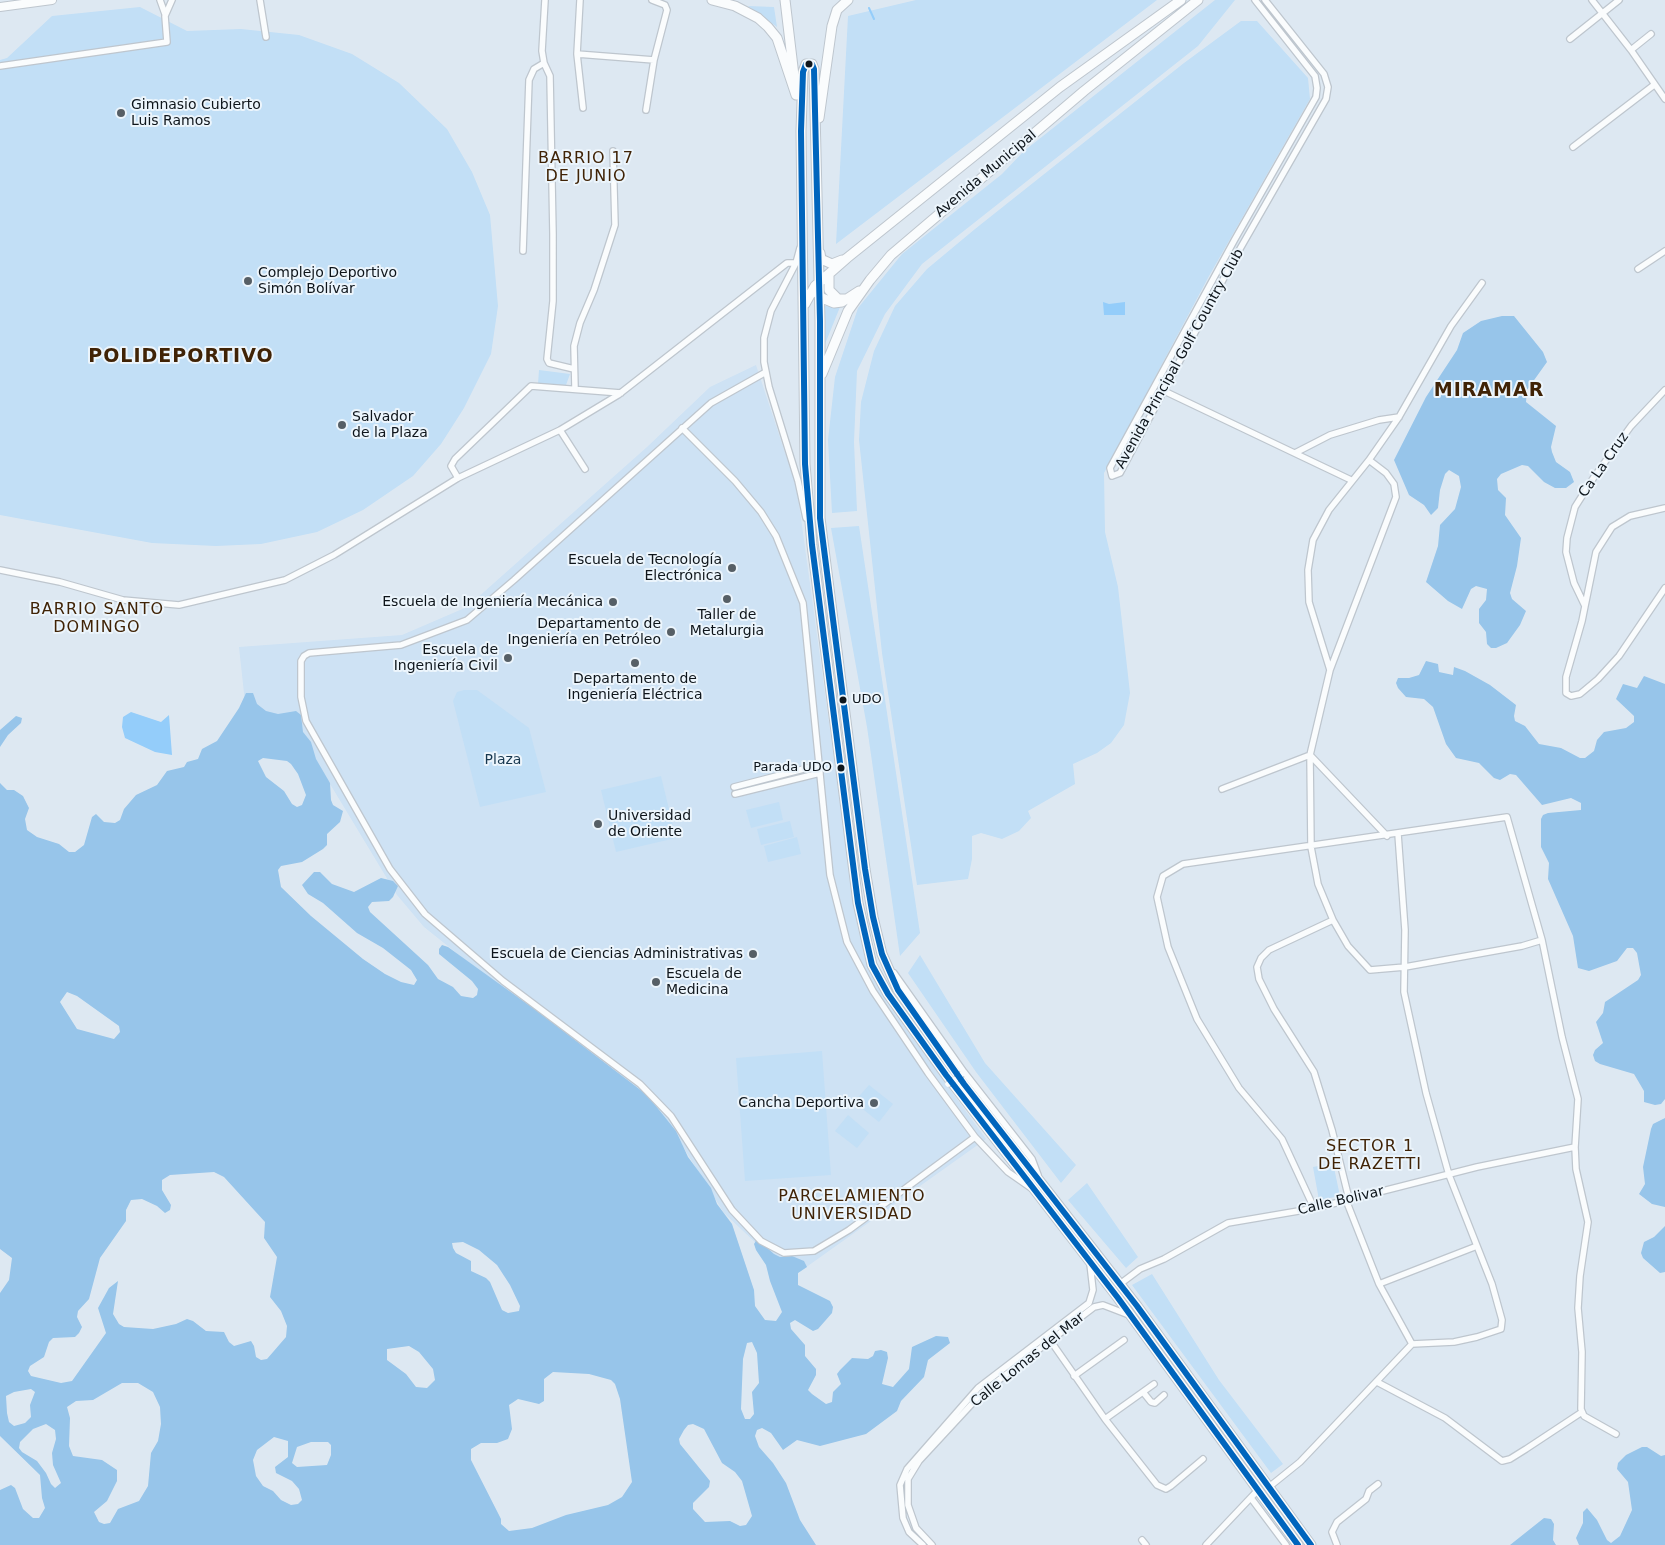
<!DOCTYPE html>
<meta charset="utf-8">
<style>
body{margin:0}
canvas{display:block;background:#dde8f2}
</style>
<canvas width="1665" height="1545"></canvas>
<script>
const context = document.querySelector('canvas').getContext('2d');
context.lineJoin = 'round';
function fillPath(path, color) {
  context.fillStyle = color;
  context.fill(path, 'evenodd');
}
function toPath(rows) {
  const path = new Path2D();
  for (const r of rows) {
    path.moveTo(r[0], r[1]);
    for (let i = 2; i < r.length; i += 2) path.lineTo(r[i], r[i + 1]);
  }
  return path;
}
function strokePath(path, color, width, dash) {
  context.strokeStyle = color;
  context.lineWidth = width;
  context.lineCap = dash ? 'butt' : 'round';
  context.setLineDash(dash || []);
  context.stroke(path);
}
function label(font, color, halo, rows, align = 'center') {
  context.font = font + ' "DejaVu Sans",sans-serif';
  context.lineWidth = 4;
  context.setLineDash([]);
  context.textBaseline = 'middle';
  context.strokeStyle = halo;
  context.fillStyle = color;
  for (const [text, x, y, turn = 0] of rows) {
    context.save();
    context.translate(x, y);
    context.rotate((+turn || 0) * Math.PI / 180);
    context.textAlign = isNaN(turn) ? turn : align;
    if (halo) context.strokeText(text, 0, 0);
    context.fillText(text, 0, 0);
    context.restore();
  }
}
const built = toPath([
 [756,365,797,489,853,898,870,972,887,1003,986,1139,784,1283,759,1246,724,1213,667,1121,424,927,397,895,292,721,247,721,239,647,402,635,467,607,647,447,710,387]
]);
const green = toPath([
 [916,0,1157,0,836,244,848,16],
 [1215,0,1235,0,1198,46,922,264,885,314,857,371,854,442,857,511,832,513,828,440,835,377,858,308,902,254,1002,174,1024,151],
 [748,6,774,7,777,27],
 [140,7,187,31,241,29,299,35,352,54,399,83,447,129,472,172,490,215,498,306,491,354,464,408,441,444,413,476,363,510,317,532,261,544,216,546,152,543,0,515,0,60,7,58,52,16],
 [1241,21,1257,21,1308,78,1310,99,1209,276,1104,473,1105,532,1118,587,1130,693,1124,725,1111,743,1097,753,1073,764,1075,784,1028,811,1031,818,1019,831,1002,839,981,833,972,836,972,859,968,879,917,885,882,653,859,440,861,402,874,351,895,306,927,269,975,229,1184,63],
 [825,306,840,307,823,349],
 [539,370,570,374,566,385,538,384],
 [859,526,920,933,900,956,867,727,831,528],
 [464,690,477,690,529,728,546,792,480,807,453,701,457,692],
 [661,776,676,838,616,852,601,790],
 [779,802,783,820,751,828,746,810],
 [790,821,794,837,761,845,757,829],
 [797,837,801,854,768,862,764,846],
 [920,955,985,1063,1076,1165,1061,1183,976,1072,908,973],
 [822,1051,831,1175,745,1181,736,1058],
 [869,1085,893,1104,879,1122,854,1102],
 [848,1115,869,1133,857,1148,835,1131],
 [1333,1163,1340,1196,1319,1200,1313,1167],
 [1087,1183,1138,1257,1126,1268,1068,1200],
 [1152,1274,1219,1380,1283,1464,1271,1473,1132,1285]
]);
const forest = toPath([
 [1502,316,1514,316,1543,352,1547,362,1527,390,1526,402,1556,426,1551,447,1552,452,1556,462,1570,472,1574,482,1566,488,1555,488,1544,482,1528,466,1522,465,1501,474,1497,479,1498,490,1506,498,1505,515,1521,538,1517,566,1510,593,1512,599,1526,611,1520,625,1507,643,1496,648,1491,648,1487,644,1486,632,1479,623,1479,609,1486,600,1487,589,1476,586,1471,589,1462,609,1448,601,1426,582,1438,546,1440,525,1455,509,1461,487,1459,476,1449,470,1445,474,1440,490,1438,508,1431,515,1424,505,1409,495,1394,460,1426,397,1457,350,1463,333,1481,321],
 [1426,661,1438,664,1439,672,1453,675,1454,667,1465,671,1490,685,1516,705,1514,716,1515,721,1525,726,1539,744,1561,748,1580,758,1585,758,1594,751,1597,740,1604,732,1626,728,1634,722,1634,716,1616,699,1623,684,1637,688,1644,676,1665,684,1665,1099,1661,1104,1655,1105,1644,1102,1644,1091,1634,1074,1600,1064,1595,1061,1593,1055,1595,1050,1603,1043,1596,1022,1603,1013,1605,1002,1638,980,1641,975,1637,953,1633,948,1627,948,1617,961,1589,971,1578,968,1573,936,1548,879,1549,863,1541,847,1541,819,1543,815,1548,813,1581,810,1581,803,1571,798,1542,805,1516,775,1510,774,1500,780,1494,778,1479,763,1456,758,1446,744,1433,707,1424,699,1406,697,1398,688,1396,683,1398,678,1409,678,1419,675],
 [246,693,253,693,257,704,266,711,278,714,296,711,301,715,303,732,311,742,316,759,330,783,331,800,333,805,343,811,340,822,327,834,327,845,323,849,302,862,281,866,278,870,281,887,311,916,363,959,385,974,401,982,414,985,417,980,411,970,383,948,357,933,323,903,308,894,302,885,314,872,320,872,332,884,354,892,381,878,393,881,398,886,393,897,389,901,372,902,368,907,370,912,428,965,438,979,453,987,461,996,473,998,477,995,478,989,472,981,439,954,439,949,442,945,448,947,537,1011,647,1095,676,1131,688,1157,711,1188,717,1204,732,1224,754,1290,755,1306,765,1320,776,1321,782,1312,770,1281,766,1265,756,1250,754,1244,757,1239,774,1254,780,1257,792,1256,804,1261,807,1267,798,1273,798,1285,830,1301,833,1307,832,1313,818,1329,813,1331,795,1320,790,1323,791,1329,805,1345,805,1356,816,1369,816,1375,808,1390,812,1394,826,1404,832,1402,833,1392,841,1384,837,1374,840,1370,852,1358,868,1359,873,1356,875,1351,881,1350,887,1352,888,1358,882,1384,893,1387,909,1369,912,1347,936,1336,948,1337,950,1343,928,1360,924,1377,901,1401,897,1411,866,1434,820,1446,797,1440,783,1450,771,1433,762,1428,757,1430,755,1436,759,1447,773,1463,786,1483,800,1520,816,1545,0,1545,0,1490,11,1485,15,1488,23,1509,33,1518,39,1518,45,1508,42,1498,40,1475,0,1436,0,1293,9,1280,12,1258,0,1249,0,783,7,790,14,790,23,796,29,808,25,819,27,830,37,837,59,844,69,852,75,852,84,845,92,817,96,814,104,822,115,823,120,820,124,809,136,795,157,785,167,771,184,767,187,762,198,759,202,749,217,741,239,708],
 [263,758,287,761,291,764,298,774,306,795,302,805,297,807,292,804,284,791,266,777,258,761],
 [67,992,77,996,119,1026,120,1032,114,1039,77,1029,60,1002],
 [214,1172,224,1177,265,1222,264,1238,277,1257,270,1297,281,1311,287,1326,286,1337,267,1359,261,1360,256,1357,254,1346,251,1341,234,1346,229,1342,224,1332,206,1331,193,1321,187,1319,176,1324,153,1329,124,1327,119,1324,113,1314,118,1281,109,1288,98,1308,106,1333,72,1381,61,1383,31,1376,28,1371,30,1366,44,1357,49,1342,53,1338,75,1337,79,1333,82,1327,77,1317,78,1311,89,1299,100,1258,126,1221,126,1210,131,1200,142,1199,157,1206,165,1213,170,1210,171,1205,162,1190,162,1180,170,1175],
 [463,1242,479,1250,497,1265,510,1285,520,1306,519,1311,508,1313,502,1310,490,1282,486,1278,471,1271,471,1261,456,1253,453,1248,452,1243],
 [752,1342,757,1353,759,1383,752,1392,754,1414,750,1419,745,1419,741,1409,743,1359,747,1343],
 [409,1346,419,1352,433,1369,435,1380,427,1388,416,1387,406,1374,387,1360,387,1349],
 [553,1372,589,1374,611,1380,615,1384,620,1399,632,1482,622,1497,608,1505,566,1515,532,1528,509,1531,501,1524,501,1519,471,1460,471,1449,481,1443,497,1443,508,1439,512,1429,509,1405,518,1399,539,1404,544,1401,544,1379],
 [122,1383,138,1383,153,1392,160,1407,161,1424,158,1441,151,1453,148,1486,139,1501,118,1509,110,1523,104,1524,99,1522,94,1512,107,1501,117,1481,117,1470,102,1460,73,1456,69,1446,70,1418,67,1407,76,1401,93,1400],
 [31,1389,35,1392,30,1405,31,1417,25,1423,14,1426,9,1422,7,1413,6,1396,14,1392],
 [46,1424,55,1430,56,1439,52,1453,53,1465,61,1483,55,1488,51,1484,46,1473,37,1461,22,1452,19,1448,20,1442,33,1429],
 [693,1424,704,1429,722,1463,735,1472,742,1481,752,1516,746,1525,740,1526,730,1521,705,1522,693,1509,693,1503,709,1487,710,1481,680,1444,679,1439,684,1430,688,1425],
 [274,1437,288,1441,288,1457,275,1467,276,1473,292,1481,299,1489,302,1500,298,1504,291,1505,281,1500,273,1491,263,1486,256,1476,253,1460,257,1450],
 [328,1442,331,1445,331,1455,327,1465,297,1467,292,1463,297,1447,311,1442],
 [16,716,22,718,21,723,8,735,0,747,0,730],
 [1665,1118,1665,1207,1652,1204,1639,1194,1645,1184,1643,1167,1651,1129,1653,1124],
 [1665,1226,1665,1272,1660,1273,1643,1258,1641,1253,1644,1242,1654,1237],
 [1642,1447,1647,1447,1661,1456,1665,1455,1665,1545,1579,1545,1576,1538,1583,1523,1583,1512,1587,1508,1597,1520,1607,1540,1611,1543,1620,1536,1632,1510,1628,1482,1617,1469,1618,1463,1626,1455],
 [1544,1518,1551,1519,1554,1524,1553,1540,1556,1545,1510,1545]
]);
const water = toPath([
 [1103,302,1109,304,1125,302,1125,315,1104,315],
 [131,712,161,722,169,715,172,755,155,752,125,738,122,727,123,717]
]);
const stream = toPath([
 [869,8,874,19]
]);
const minor = toPath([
 [160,0,165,14],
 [260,0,266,37],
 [545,0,542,51,544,63,550,76,553,234,553,301,547,359,549,363,574,369],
 [580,0,577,54,583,108],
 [1255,0,1315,76,1317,88,1316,97,1235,239,1110,468,1112,476,1120,473,1233,261,1326,99,1328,87,1324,74,1265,0],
 [1592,0,1631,50,1665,99],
 [1570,39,1619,0],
 [1631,50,1651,34],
 [577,54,654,60],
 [0,66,167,42,165,16,172,0],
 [646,110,654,60,667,10,665,5,652,0],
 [1573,147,1654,85],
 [800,248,796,263,771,311,764,338,764,362,769,387,798,481,806,518],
 [523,251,529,80,534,69,544,63],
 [1638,269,1665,251],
 [766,372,711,403,514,580,467,620,401,645,309,653,304,656,301,661,301,697,306,721,390,869,425,914,503,981,640,1084,671,1116,732,1210,761,1241,784,1253,814,1251,849,1230,975,1137,1008,1172,1031,1188],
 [575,388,574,346,580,323,594,290,615,225,613,151],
 [1162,390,1351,480],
 [1665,390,1631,426,1594,477,1575,507,1567,538,1566,552,1574,583,1585,606,1582,621,1566,677,1566,693,1571,696,1580,694,1598,679,1619,656,1665,588],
 [682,428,735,481,761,512,776,536,803,603,830,875,847,942,873,991,928,1073,975,1137],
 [560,430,585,469],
 [1295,453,1330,435,1379,420,1399,417],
 [1369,460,1399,417,1451,326,1482,283],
 [458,478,451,466,455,459,531,386,621,393],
 [0,570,60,582,123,600,179,605,285,580,334,555,458,478,560,430,618,395,787,263,796,263],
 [1585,606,1596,552,1612,527,1630,516,1665,508],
 [1330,670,1309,602,1308,570,1313,540,1329,510,1369,460,1386,473,1394,484,1396,497,1330,670,1310,755,1311,847,1318,884,1333,920,1269,950,1261,958,1257,967,1259,979,1274,1009,1314,1072,1332,1130,1349,1199],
 [734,787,819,765],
 [1222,789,1310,755,1387,836],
 [735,794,820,773],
 [1333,920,1348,946,1370,970,1405,967,1522,946,1542,940],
 [894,973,964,1072,1032,1159,1038,1175],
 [1346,1200,1379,1284,1412,1344,1454,1342,1477,1337,1501,1329,1502,1320,1492,1284,1449,1175,1426,1093,1404,992,1405,930,1398,834],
 [1314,1208,1282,1139,1239,1088,1197,1019,1168,947,1157,897,1163,876,1183,864,1507,817,1542,940,1562,1037,1578,1099,1575,1147,1576,1169,1588,1222,1580,1276,1578,1308,1582,1352,1581,1409,1584,1416,1616,1434],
 [1120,1284,1140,1269,1164,1259,1228,1223,1316,1208,1477,1167,1575,1147],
 [1379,1284,1477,1246],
 [1050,1340,1105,1419,1157,1485,1166,1489,1171,1486,1203,1459],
 [1074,1376,1124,1340],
 [1377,1382,1445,1418,1502,1461,1510,1459,1526,1449,1582,1412],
 [1143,1392,1151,1402,1155,1403,1164,1395],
 [1105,1419,1154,1384],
 [1269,1487,1300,1462,1412,1344],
 [1251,1498,1286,1545],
 [1142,1540,1146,1545],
 [923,1545,909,1532,903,1518,900,1485,907,1469,978,1388,1089,1303,1093,1290,1090,1264],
 [932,1545,916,1528,908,1505,908,1479,919,1461,982,1393,1094,1307,1103,1305,1129,1315],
 [1206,1545,1258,1490],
 [1337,1545,1332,1532,1337,1522,1366,1499,1369,1491,1378,1484]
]);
const major = toPath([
 [0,7,52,0]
]);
const highway = toPath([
 [712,0,735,6,758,18,768,27,777,38,796,95],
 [785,0,795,84],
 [819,118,832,26,837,10,848,0],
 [820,253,821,259,832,264,842,260],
 [829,274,829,290,838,299,846,299],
 [816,292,822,298,834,303,842,302,859,291],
 [805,304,815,286,847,258,1060,87,1181,0],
 [822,374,848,311,870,280,891,255,1084,91,1198,0],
 [1298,1545,1118,1298,946,1075,888,994,872,965,858,903,812,545,805,464,801,131,803,72,806,64,812,64,814,69,820,321,820,518,865,869,873,917,882,954,898,990,964,1084,1137,1306,1311,1545]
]);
const minorBridge = toPath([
 [956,1079,962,1074],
 [948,1084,954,1080]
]);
const bus1 = toPath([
 [1298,1545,1118,1298,946,1075,888,994,872,965,858,903,812,545,805,464,801,131,803,72,806,64,812,64,814,69,820,321,820,518,865,869,873,917,882,954,898,990,964,1084,1137,1306,1311,1545]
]);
const markers = [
 [809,64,4.5,"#0e151b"],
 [121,113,5,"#565f66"],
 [248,281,5,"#565f66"],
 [342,425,5,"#565f66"],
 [732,568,5,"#565f66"],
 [727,599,5,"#565f66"],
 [613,602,5,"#565f66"],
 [671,632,5,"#565f66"],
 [508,658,5,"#565f66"],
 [635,663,5,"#565f66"],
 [843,700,4.5,"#0e151b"],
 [841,768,4.5,"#0e151b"],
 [598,824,5,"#565f66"],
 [753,954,5,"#565f66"],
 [656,982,5,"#565f66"],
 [874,1103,5,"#565f66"]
];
const busNames = [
 ["UDO",852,700],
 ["Parada UDO",832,768,"right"]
];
const poiNames = [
 ["Gimnasio Cubierto",131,105,"left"],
 ["Luis Ramos",131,121,"left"],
 ["Complejo Deportivo",258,273,"left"],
 ["Simón Bolívar",258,289,"left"],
 ["Salvador",352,417,"left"],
 ["de la Plaza",352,433,"left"],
 ["Escuela de Tecnología",722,560],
 ["Electrónica",722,576],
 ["Escuela de Ingeniería Mecánica",603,602],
 ["Taller de",727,615,"center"],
 ["Metalurgia",727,631,"center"],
 ["Departamento de",661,624],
 ["Ingeniería en Petróleo",661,640],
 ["Escuela de",498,650],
 ["Ingeniería Civil",498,666],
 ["Departamento de",635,679,"center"],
 ["Ingeniería Eléctrica",635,695,"center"],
 ["Universidad",608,816,"left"],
 ["de Oriente",608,832,"left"],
 ["Escuela de Ciencias Administrativas",743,954],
 ["Escuela de",666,974,"left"],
 ["Medicina",666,990,"left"],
 ["Cancha Deportiva",864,1103]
];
const streetNames = [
 ["Avenida Municipal",986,174,-40],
 ["Avenida Principal Golf Country Club",1180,359,-61],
 ["Ca La Cruz",1604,465,-55],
 ["Calle Bolivar",1341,1201,-13],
 ["Calle Lomas del Mar",1028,1360,-39]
];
const parkNames = [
 ["Plaza",503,760]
];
const quarterNames = [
 ["BARRIO 17",586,159],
 ["DE JUNIO",586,177],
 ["BARRIO SANTO",97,610],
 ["DOMINGO",97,628],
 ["SECTOR 1",1370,1147],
 ["DE RAZETTI",1370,1165],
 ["PARCELAMIENTO",852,1197],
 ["UNIVERSIDAD",852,1215]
];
const districtNames = [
 ["POLIDEPORTIVO",181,357],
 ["MIRAMAR",1489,391]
];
fillPath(built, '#cee2f4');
fillPath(green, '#c2dff6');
fillPath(forest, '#97c5ea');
fillPath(water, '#94cdfa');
strokePath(stream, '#94cdfa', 2);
strokePath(minor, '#bec6ce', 8);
strokePath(major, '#bec6ce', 10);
strokePath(highway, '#bec6ce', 11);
strokePath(minor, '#fafcfd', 5.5);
strokePath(major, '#fafcfd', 8);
strokePath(highway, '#fafcfd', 9);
strokePath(minorBridge, '#bec6ce', 8, []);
strokePath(minorBridge, '#fafcfd', 5.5);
strokePath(bus1, '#0065bd', 6);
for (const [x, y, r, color] of markers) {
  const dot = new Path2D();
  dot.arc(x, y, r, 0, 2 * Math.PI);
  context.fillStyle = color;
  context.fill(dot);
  strokePath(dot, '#ecf5fc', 2);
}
label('13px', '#0e151b', '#ecf5fc', busNames, 'left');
label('14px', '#0e151b', '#ecf5fc', poiNames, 'right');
label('14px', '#0e151b', '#ecf5fc', streetNames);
label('14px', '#173850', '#ecf5fc', parkNames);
context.letterSpacing = '1px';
label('16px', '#402306', '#ecf5fc', quarterNames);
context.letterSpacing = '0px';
context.letterSpacing = '1px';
label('bold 19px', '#402306', '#ecf5fc', districtNames);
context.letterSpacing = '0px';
</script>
